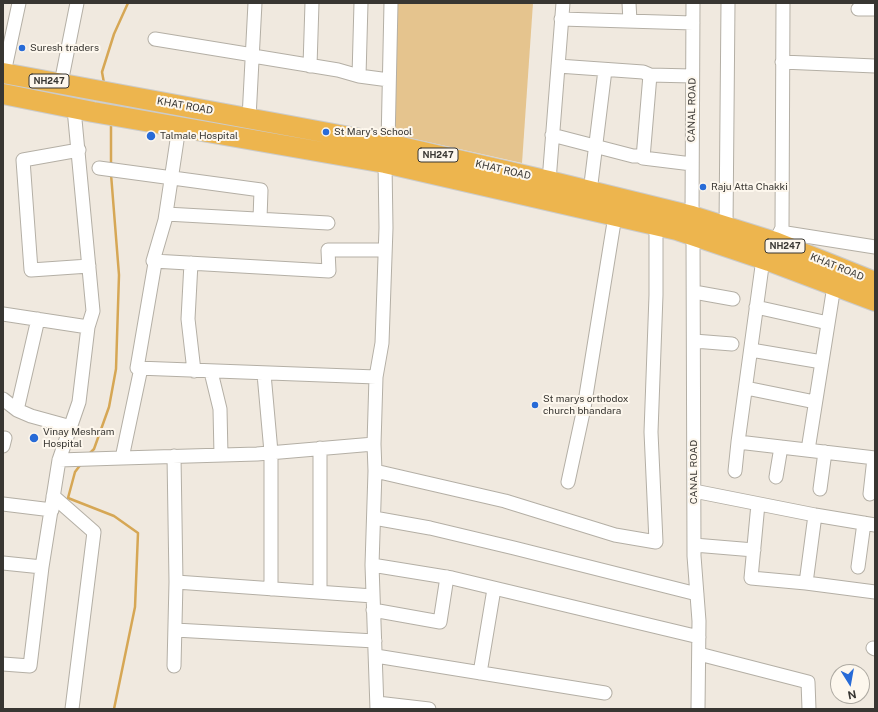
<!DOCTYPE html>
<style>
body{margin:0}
#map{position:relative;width:878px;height:712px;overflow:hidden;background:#f0e9df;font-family:"Public Sans",sans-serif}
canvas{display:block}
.frame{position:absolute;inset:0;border:4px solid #383632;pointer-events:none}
.north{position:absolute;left:830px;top:664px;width:40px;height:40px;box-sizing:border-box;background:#fdf7ed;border:1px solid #aeaaa2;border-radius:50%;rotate:169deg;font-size:11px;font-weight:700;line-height:16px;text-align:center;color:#383632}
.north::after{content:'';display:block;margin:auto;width:14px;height:18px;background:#286bd7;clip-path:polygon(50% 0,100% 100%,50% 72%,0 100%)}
</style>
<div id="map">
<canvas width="878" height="712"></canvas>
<div class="frame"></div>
<div class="north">N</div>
</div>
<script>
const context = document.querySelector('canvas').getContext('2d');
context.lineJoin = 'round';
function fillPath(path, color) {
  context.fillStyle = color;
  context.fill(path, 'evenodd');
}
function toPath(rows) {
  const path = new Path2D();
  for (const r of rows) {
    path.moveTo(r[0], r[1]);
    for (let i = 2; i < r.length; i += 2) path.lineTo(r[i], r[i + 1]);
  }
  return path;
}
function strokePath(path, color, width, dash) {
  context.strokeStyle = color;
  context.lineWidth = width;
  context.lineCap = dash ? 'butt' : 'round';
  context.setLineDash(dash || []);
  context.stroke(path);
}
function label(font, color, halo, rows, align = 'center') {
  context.font = font + ' "Public Sans",sans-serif';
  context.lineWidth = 4;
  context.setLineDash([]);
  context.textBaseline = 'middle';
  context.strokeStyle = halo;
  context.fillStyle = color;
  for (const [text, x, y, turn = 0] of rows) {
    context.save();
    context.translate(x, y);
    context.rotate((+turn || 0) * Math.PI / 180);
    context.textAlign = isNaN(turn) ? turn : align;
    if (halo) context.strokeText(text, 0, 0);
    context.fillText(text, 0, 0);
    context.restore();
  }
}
const green = toPath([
 [393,3,533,3,522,163,392,134]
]);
const stream = toPath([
 [104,83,102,72,114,34,128,3],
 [111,122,111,165],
 [88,455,94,449,109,407,116,369,119,275,111,174],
 [81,464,75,472,68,498,114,516,138,533,135,607,114,709]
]);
const minor = toPath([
 [629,3,630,21],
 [858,9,875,9],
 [561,19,693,23],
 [155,39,253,55],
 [253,56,338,70,359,76,361,3],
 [782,62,875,66],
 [310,66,312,3],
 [558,66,643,72,650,75,692,76],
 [4,73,19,3],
 [359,76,389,80],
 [61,83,77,3],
 [249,118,255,3],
 [179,127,165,220,153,261,329,271,328,250,385,250],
 [552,135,633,156,640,156,643,158,692,164],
 [388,144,391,3],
 [79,150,23,160,31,270,89,266],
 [643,158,650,75],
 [99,168,261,190,260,219],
 [549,181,563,3],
 [590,192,605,70],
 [166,214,328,223],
 [692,216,693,3],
 [726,227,728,3],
 [780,232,875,247],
 [693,235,694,556,699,621,698,709],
 [775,242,782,228,783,3],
 [763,259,738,442,875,458],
 [153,261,155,263,137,368,376,377],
 [191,263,188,319,194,371],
 [694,292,733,299],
 [756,307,828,323],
 [3,314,88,327,93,311,74,109],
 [694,341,732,344],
 [751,350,822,362],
 [141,368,122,458,257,454,374,444],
 [211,372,220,409,221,455],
 [264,374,271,452,271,589],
 [746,388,815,402],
 [3,399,17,410,31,416,71,427],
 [17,410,38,319],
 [3,446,5,438],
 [808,450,834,286],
 [174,456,176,582,174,666],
 [59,460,122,458],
 [375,471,505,501,615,535,656,542,651,432,656,295,656,225],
 [735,471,738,442],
 [776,477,781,447],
 [568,482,584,408,615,216],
 [820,489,825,452],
 [694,491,815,515,875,525],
 [870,494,874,458],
 [53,496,94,532,72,709],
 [3,504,52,510],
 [758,504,751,578,806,583],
 [815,515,806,583,875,592],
 [374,518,430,528,514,548,697,594],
 [694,545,754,550],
 [3,563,42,567],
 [372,565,452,578,699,637],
 [858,567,864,523],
 [176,582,373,596],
 [320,591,320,448],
 [373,610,440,622,447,577],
 [175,630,375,641],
 [873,648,875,649],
 [699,654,808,682,809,709],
 [376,656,605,693],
 [3,664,30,666,42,567,59,460,79,402,88,327],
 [480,673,494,589],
 [377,703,429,709],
 [377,709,372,565,375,471,374,444,376,377,382,343,386,228,385,163]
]);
const highway = toPath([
 [3,73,388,144,549,181,692,216,775,242,875,282],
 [3,94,93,112,385,163,677,230,769,261,875,301]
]);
const markers = [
 [22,48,4,"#286bd7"],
 [326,132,4,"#286bd7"],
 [151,136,5,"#286bd7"],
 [703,187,4,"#286bd7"],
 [535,405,4,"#286bd7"],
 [34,438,5,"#286bd7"]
];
const shields = [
 [49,81,40],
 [438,155,40],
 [785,246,40]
];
const shieldNames = [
 ["NH247",49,81],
 ["NH247",438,155],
 ["NH247",785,246]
];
const poiNames = [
 ["Suresh traders",30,48],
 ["St Mary's School",334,132],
 ["Talmale Hospital",160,136],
 ["Raju Atta Chakki",711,187],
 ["St marys orthodox",543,399],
 ["church bhandara",543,411],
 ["Vinay Meshram",43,432],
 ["Hospital",43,444]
];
const streetNames = [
 ["KHAT ROAD",185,106,10],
 ["CANAL ROAD",692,110,-89],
 ["KHAT ROAD",503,170,13],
 ["KHAT ROAD",837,267,22],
 ["CANAL ROAD",694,472,-90]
];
fillPath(green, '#e5c48e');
strokePath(stream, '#d6a755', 2.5);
strokePath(minor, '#b4afa5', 15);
strokePath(highway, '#cbcbca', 22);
strokePath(minor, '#fff', 13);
strokePath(highway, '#edb54e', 20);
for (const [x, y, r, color] of markers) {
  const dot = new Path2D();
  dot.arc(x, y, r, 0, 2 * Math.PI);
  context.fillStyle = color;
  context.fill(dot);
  strokePath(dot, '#fdf7ed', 1.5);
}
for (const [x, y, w] of shields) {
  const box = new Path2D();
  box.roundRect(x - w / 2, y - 7, w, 14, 3);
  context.fillStyle = '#fdf7ed';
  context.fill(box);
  strokePath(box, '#383632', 1);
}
label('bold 9px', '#383632', null, shieldNames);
label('10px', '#383632', '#fdf7ed', poiNames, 'left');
label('10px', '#383632', '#fdf7ed', streetNames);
</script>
